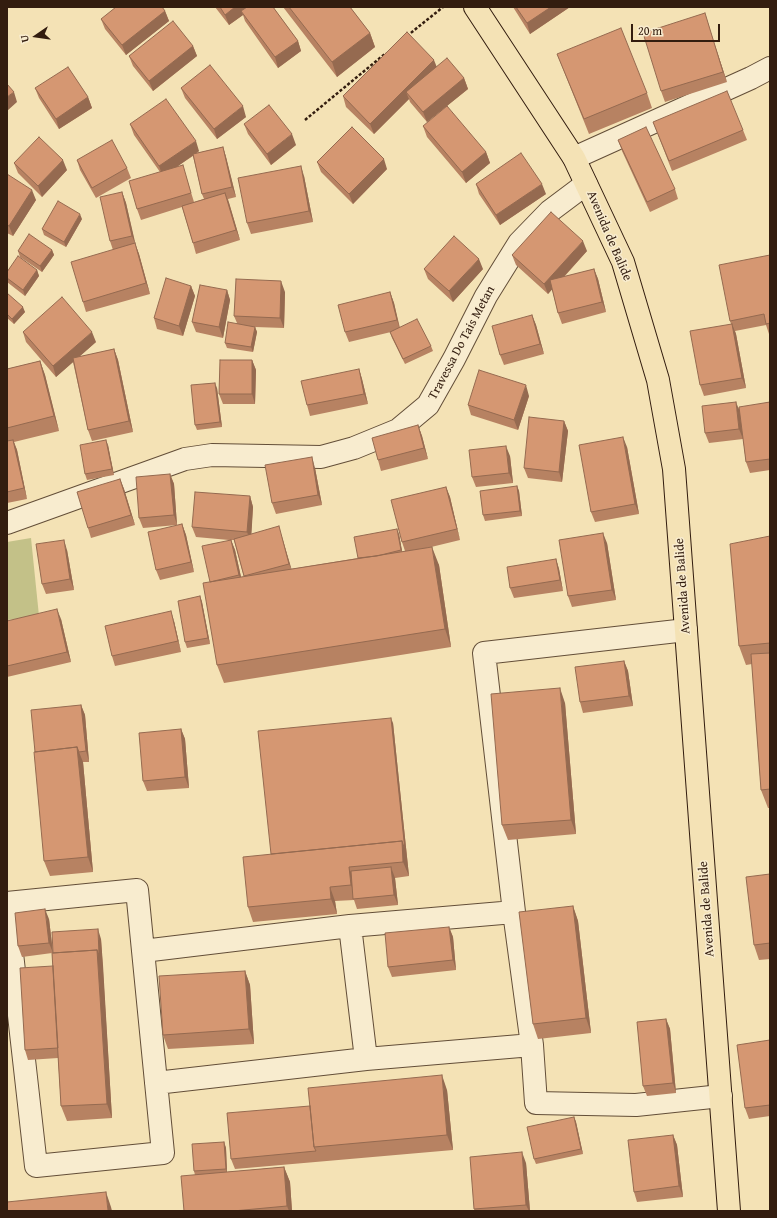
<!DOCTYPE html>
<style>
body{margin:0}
#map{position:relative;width:777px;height:1218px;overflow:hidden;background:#f4e2b5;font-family:"Gentium Book Plus",serif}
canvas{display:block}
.frame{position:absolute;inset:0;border:8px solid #331d0f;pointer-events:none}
.north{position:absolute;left:16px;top:16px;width:40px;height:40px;-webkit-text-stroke:3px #f8eccf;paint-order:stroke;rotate:257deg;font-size:11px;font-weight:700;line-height:16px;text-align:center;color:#331d0f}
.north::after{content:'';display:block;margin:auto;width:14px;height:18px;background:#331d0f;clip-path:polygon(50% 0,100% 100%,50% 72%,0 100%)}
.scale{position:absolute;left:631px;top:24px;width:89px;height:18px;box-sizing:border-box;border:2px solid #331d0f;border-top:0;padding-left:5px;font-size:12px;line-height:14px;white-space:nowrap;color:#331d0f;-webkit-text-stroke:3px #f8eccf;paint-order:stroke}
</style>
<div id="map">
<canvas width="777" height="1218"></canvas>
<div class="frame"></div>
<div class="north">U</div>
<div class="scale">20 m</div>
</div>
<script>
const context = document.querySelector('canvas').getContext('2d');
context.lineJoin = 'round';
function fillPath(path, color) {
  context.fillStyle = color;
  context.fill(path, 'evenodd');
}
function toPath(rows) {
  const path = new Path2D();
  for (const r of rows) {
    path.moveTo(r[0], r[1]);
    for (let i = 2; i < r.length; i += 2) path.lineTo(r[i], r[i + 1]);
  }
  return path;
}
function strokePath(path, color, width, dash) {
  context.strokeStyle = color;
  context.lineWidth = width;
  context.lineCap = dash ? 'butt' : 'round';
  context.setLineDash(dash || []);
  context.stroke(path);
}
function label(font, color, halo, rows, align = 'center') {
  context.font = font + ' "Gentium Book Plus",serif';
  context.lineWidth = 3;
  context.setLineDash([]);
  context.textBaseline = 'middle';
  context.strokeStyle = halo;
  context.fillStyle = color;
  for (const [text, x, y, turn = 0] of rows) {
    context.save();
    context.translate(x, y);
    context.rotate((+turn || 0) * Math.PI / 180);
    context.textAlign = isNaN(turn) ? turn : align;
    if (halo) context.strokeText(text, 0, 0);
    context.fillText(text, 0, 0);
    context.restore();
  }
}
const green = toPath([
 [31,538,39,616,7,620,7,542]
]);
const path = toPath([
 [407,36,443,7],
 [305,120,386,53]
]);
const minor = toPath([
 [574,158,751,78,770,68],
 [7,523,185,459,212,455,321,457,354,448,398,430,428,405,454,359,486,296,519,243,550,211,586,184],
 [686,630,484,653,514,912,532,1045,536,1103,636,1105,721,1096],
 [7,903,137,890,163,1153,36,1166,7,909],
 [350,926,514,912],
 [143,951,350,926,366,1059],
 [156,1083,366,1059,532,1045]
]);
const major = toPath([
 [475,7,574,158,623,262,658,380,674,469,729,1211]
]);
const wall = toPath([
 [215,7,273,7,298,41,301,51,278,68,245,21,243,15,229,25],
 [283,7,350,7,370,33,375,47,337,77],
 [513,7,570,7,530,34],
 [165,11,169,21,126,55,105,29,101,19],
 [708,24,727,82,665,102,661,91],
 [193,46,197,56,153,91,133,66,129,56],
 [557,54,647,93,652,108,589,134],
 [437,67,464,78,468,89,427,122,410,102,409,99,374,134,346,107,343,96],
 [35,88,88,97,92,108,59,129,39,98],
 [181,88,246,117,217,139,185,98],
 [653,122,743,130,747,140,672,171],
 [130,124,199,151,197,153,223,147,226,157,236,197,228,199,240,240,196,254,193,243,182,207,141,220,137,209,160,172,134,135],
 [193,156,202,194,204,199,194,202,186,176,176,167],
 [244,124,296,145,271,165,248,134],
 [423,126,486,152,490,163,466,183,427,137],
 [618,140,675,189,678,199,650,212,622,151],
 [77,160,127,168,131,178,96,198,80,170],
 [317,162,387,169,353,204,321,172],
 [14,163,67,170,42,197,18,173],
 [7,174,36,200,13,236,7,233],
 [304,176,313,222,251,234,247,223],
 [476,184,546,194,500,225,479,194],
 [122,192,126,203,135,244,139,254,150,294,86,312,83,302,113,250,110,241],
 [82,219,66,247,44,235,42,229],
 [52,250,54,255,42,272,20,257,18,251],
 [587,251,564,277,594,269,598,279,606,312,562,324,558,313,552,289,548,294,516,265,512,255],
 [770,255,770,334,769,334,766,325,735,331,736,334,746,388,704,396,700,385,731,324,730,321],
 [424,269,483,269,453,302,428,279],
 [37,270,39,276,25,296,7,282,7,272],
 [191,286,195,296,183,336,157,329,154,318],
 [227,290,230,300,223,338,196,332,192,322],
 [285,292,284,328,255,327,257,332,253,352,227,348,225,343,237,323,234,316],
 [390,292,394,303,400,328,431,346,433,351,405,364,392,338,390,332,391,332,349,342,345,332],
 [7,293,25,312,14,324,7,318],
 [532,315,536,325,544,354,504,365,500,355],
 [23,332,96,342,79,357,114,349,118,360,133,432,92,441,88,430,73,362,56,377,26,342],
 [252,360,256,370,255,404,223,404,219,394],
 [40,361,45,375,59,431,14,442,17,450,27,499,7,503,7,369],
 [359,369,362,379,368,404,310,416,307,405],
 [217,388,222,427,197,430,195,425],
 [529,396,518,430,471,415,468,405],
 [770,402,770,470,750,473,746,462,743,439,709,443,705,433,739,408],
 [564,421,568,431,562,482,528,478,524,468],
 [418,425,422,436,428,459,381,471,378,460],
 [108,445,114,475,87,480,85,474],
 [627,447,639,514,595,522,591,512],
 [510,456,513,483,476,487,472,477],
 [315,468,322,505,276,514,272,503],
 [170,474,174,484,177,525,143,528,139,518],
 [120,479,124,489,135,525,91,538,88,528],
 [517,486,519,491,522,516,485,521,483,515],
 [446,487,450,497,460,540,427,548,439,565,451,647,224,683,217,665,210,582,229,540,196,537,192,527,250,496,253,507,251,534,282,537,291,569,358,558,399,534,402,552,405,551,402,542],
 [231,540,234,540,244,577,241,577,235,550],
 [182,524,186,535,194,572,160,580,156,570],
 [770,536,770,808,768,808,761,790,752,664,746,665,739,646],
 [607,543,616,600,572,607,568,596],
 [67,550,74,590,46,594,42,584],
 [556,559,559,569,563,591,514,598,510,588],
 [200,596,202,602,210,644,187,648,185,642],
 [61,619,71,662,7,677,7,621],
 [174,621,181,652,115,666,112,656],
 [624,661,628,671,633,706,583,713,580,702],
 [565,703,576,834,508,840,502,825],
 [81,705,85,715,89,762,83,762,93,872,50,876,44,861],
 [393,723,409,876,395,878,398,905,357,909,354,900,335,901,337,914,253,922,248,907,271,854],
 [181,729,185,739,189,788,147,791,143,781],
 [770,874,770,959,759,960,754,945],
 [573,906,578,921,591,1033,538,1039,533,1024],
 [49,919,53,953,101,939,112,1118,67,1121,61,1106,58,1058,28,1060,25,1050,53,966,52,953,22,957,18,946],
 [449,927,453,937,456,970,392,977,388,967],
 [245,971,250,985,254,1044,168,1049,163,1035],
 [666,1019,670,1029,676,1093,647,1096,643,1086],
 [770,1040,770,1116,749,1119,745,1108],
 [447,1090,453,1150,235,1169,231,1159,310,1106],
 [574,1117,576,1122,583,1154,536,1164,534,1159],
 [673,1135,677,1145,683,1197,637,1202,634,1192],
 [224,1142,226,1148,227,1172,284,1167,290,1182,292,1211,184,1211,195,1175,194,1171],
 [526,1163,530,1211,475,1211,474,1209]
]);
const shadedWall = toPath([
 [235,7,253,7,241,11,243,15,229,25,225,15],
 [551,7,570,7,530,34,527,23],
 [165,11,169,21,126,55,122,45],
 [705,13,708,24,727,82,723,72],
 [370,33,375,47,337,77,332,62],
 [298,41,301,51,278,68,275,57],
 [193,46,197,56,153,91,149,81],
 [434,60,438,70,406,92,409,99,374,134,370,124],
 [464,78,468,89,427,122,423,112],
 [14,92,17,102,7,111,7,97],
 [88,97,92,108,59,129,56,119],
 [243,106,246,117,217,139,214,129],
 [292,134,296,145,271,165,267,154],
 [196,141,199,151,163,177,159,166],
 [223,147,226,157,236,197,232,187],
 [486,152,490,163,466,183,462,172],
 [384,159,387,169,353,204,349,194],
 [63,160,67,170,42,197,38,186],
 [301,166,304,176,313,222,309,211],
 [542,184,546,194,500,225,496,215],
 [32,190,36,200,13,236,9,226],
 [122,192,126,203,136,246,132,236],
 [225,193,229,203,240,240,236,230],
 [80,214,82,219,66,247,64,242],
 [583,241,587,251,548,294,544,284],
 [135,243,139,254,150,294,146,283],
 [52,250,54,255,42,272,40,266],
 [479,259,483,269,453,302,449,291],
 [594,269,598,279,606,312,602,302],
 [37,270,39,276,25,296,23,290],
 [281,281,285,292,284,328,280,318],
 [191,286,195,296,183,336,179,326],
 [227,290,230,300,223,338,219,327],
 [390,292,394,303,400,330,397,320],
 [23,307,25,312,14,324,12,319],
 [532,315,536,325,544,354,540,344],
 [732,324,736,334,746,388,742,378],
 [255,327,257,332,253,352,251,347],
 [92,332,96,342,56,377,53,366],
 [114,349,118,360,133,432,129,421],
 [252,360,256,370,255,404,252,394],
 [40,361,45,375,59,431,54,416],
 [359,369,362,379,368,404,364,394],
 [215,383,217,388,222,427,220,422],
 [526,385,529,396,518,430,514,420],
 [736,402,740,412,743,439,739,429],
 [564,421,568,431,562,482,559,472],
 [418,425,422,436,428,459,424,448],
 [623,437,627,447,639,514,635,504],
 [13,440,17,450,27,499,24,488],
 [106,440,108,445,114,475,112,469],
 [506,446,510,456,513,483,509,473],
 [312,457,315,468,322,505,318,495],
 [170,474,174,484,177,525,174,515],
 [120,479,124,489,135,525,131,515],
 [517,486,519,491,522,516,520,511],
 [446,487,450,497,460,540,457,529],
 [250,496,253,507,251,542,247,532],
 [182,524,186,535,194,572,191,562],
 [279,526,282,537,293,574,289,564],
 [397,529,399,534,403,556,401,550],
 [603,533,607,543,616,600,612,590],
 [64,540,67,550,74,590,70,579],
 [231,540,235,550,243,586,239,575],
 [432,547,439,565,451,647,445,629],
 [556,559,559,569,563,591,560,580],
 [200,596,202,602,210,644,208,638],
 [57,609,61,619,71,662,67,652],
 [171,611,174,621,181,652,178,641],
 [624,661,628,671,633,706,629,696],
 [560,688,565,703,576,834,571,820],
 [81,705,85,715,89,762,86,751],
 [391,718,393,723,409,876,403,862],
 [181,729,185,739,189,788,185,777],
 [77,747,83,762,93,872,88,857],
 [349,867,354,881,357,899,351,885],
 [391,867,395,878,398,905,394,895],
 [330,887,335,901,337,914,331,899],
 [573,906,578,921,591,1033,586,1018],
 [45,909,49,919,53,953,49,943],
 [449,927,453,937,456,970,453,960],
 [98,929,101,939,103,965,99,955],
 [97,950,103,965,112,1118,107,1104],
 [245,971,250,985,254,1044,249,1029],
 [666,1019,670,1029,676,1093,673,1083],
 [442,1075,447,1090,453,1150,447,1135],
 [574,1117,576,1122,583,1154,581,1149],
 [673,1135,677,1145,683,1197,679,1186],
 [224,1142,226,1148,227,1174,226,1169],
 [522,1152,526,1163,530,1211,529,1211,526,1205],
 [284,1167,290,1182,292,1211,289,1211,287,1206],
 [106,1192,111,1207,112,1211,108,1211]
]);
const building = toPath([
 [116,7,162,7,165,11,122,45,101,19,116,7],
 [220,7,235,7,225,15,220,7],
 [247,7,273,7,298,41,275,57,241,11,247,7],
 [289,7,350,7,370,33,332,62,289,7],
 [516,7,551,7,527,23,516,7],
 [705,13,723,72,661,91,643,33,705,13],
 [173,21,193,46,149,81,129,56,173,21],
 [621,28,647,93,584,119,557,54,621,28],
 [407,32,434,60,370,124,343,96,407,32],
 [447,58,464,78,423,112,406,92,447,58],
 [210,65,243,106,214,129,181,88,210,65],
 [68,67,88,97,56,119,35,88,68,67],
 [7,84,14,92,7,97,7,84],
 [727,91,743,130,669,161,653,122,727,91],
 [166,99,196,141,159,166,130,124,166,99],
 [269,105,292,134,267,154,244,124,269,105],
 [447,106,486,152,462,172,423,126,447,106],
 [352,127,384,159,349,194,317,162,352,127],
 [646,127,675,189,647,202,618,140,646,127],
 [39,137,63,160,38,186,14,163,39,137],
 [112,140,127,168,92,188,77,160,112,140],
 [223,147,232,187,202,194,193,154,223,147],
 [521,153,542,184,496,215,476,184,521,153],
 [183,165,191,193,137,209,129,181,183,165],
 [301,166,309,211,247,223,238,178,301,166],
 [7,174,32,190,9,226,7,225,7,174],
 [122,192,132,236,110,241,100,197,122,192],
 [225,193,236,230,193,243,182,206,225,193],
 [58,201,80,214,64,242,42,229,58,201],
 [551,212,583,241,544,284,512,255,551,212],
 [29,234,52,250,40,266,18,251,29,234],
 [454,236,479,259,449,291,424,269,454,236],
 [135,243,146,283,83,302,71,262,135,243],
 [770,255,770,323,766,324,764,314,730,321,719,265,770,255],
 [18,256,37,270,23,290,7,278,7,272,18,256],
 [594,269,602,302,558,313,550,280,594,269],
 [166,278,191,286,179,326,154,318,166,278],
 [236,279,281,281,280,318,234,316,236,279],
 [200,285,227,290,219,327,192,322,200,285],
 [390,292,397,320,345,332,338,305,390,292],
 [7,293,23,307,12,319,7,314,7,293],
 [62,297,92,332,53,366,23,332,62,297],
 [532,315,540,344,500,355,492,326,532,315],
 [417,319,431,346,403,359,390,332,417,319],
 [228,322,255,327,251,347,225,343,228,322],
 [732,324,742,378,700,385,690,331,732,324],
 [114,349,129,421,88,430,73,358,114,349],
 [220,360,252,360,252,394,219,394,220,360],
 [40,361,54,416,7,428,7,369,40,361],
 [359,369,364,394,307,405,301,381,359,369],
 [479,370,526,385,514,420,468,405,479,370],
 [215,383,220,422,195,425,191,385,215,383],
 [736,402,739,429,705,433,702,406,736,402],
 [770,402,770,459,746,462,739,407,770,402],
 [529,417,564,421,559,472,524,468,529,417],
 [418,425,424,448,378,460,372,438,418,425],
 [623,437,635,504,591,512,579,445,623,437],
 [13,440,24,488,7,492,7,441,13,440],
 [106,440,112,469,85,474,80,445,106,440],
 [506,446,509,473,472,477,469,450,506,446],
 [312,457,318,495,272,503,265,465,312,457],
 [170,474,174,515,139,518,136,477,170,474],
 [120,479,131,515,88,528,77,492,120,479],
 [517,486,520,511,483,515,480,491,517,486],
 [446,487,457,529,402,542,391,500,446,487],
 [195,492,250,496,247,532,192,527,195,492],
 [182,524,191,562,156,570,148,532,182,524],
 [279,526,289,564,244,576,234,539,279,526],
 [397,529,401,550,377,556,358,558,354,537,397,529],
 [603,533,612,590,568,596,559,540,603,533],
 [770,536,770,643,739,646,730,544,770,536],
 [64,540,70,579,42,584,36,544,64,540],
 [231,540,239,575,210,582,202,546,231,540],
 [432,547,445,629,217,665,203,583,432,547],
 [556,559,560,580,510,588,507,567,556,559],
 [200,596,208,638,185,642,178,601,200,596],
 [57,609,67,652,7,666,7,621,57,609],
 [171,611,178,641,112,656,105,626,171,611],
 [770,653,770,789,761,790,751,654,770,653],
 [624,661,629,696,580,702,575,667,624,661],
 [560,688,571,820,502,825,491,694,560,688],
 [81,705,86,751,79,752,77,747,35,752,31,710,81,705],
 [391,718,405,850,402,841,271,854,258,731,391,718],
 [181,729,185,777,143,781,139,733,181,729],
 [77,747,88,857,44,861,34,752,77,747],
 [402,841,403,862,349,867,351,885,330,887,331,899,248,907,243,857,402,841],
 [391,867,394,895,353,899,351,871,391,867],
 [770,874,770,943,754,945,746,877,770,874],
 [573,906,586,1018,533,1024,519,912,573,906],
 [45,909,49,943,18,946,15,913,45,909],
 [449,927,453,960,388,967,385,933,449,927],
 [98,929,99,955,97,950,53,953,52,932,98,929],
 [97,950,107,1104,61,1106,52,953,97,950],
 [53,966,58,1048,25,1050,20,968,53,966],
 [245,971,249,1029,163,1035,159,976,245,971],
 [666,1019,673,1083,643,1086,637,1022,666,1019],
 [770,1040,770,1105,745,1108,737,1045,770,1040],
 [442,1075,447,1135,314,1147,308,1088,442,1075],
 [310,1106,314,1147,316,1151,231,1159,227,1113,310,1106],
 [574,1117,581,1149,534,1159,527,1127,574,1117],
 [673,1135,679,1186,634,1192,628,1140,673,1135],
 [224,1142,226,1169,194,1171,192,1144,224,1142],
 [522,1152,526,1205,474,1209,470,1157,522,1152],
 [284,1167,287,1206,233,1211,184,1211,181,1176,284,1167],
 [106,1192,108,1211,7,1211,7,1202,106,1192]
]);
const streetNames = [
 ["Avenida de Balide",609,236,67],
 ["Travessa Do Tais Metan",462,343,-62],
 ["Avenida de Balide",683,586,-94],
 ["Avenida de Balide",707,909,-94]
];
fillPath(green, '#c3c188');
strokePath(minor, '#634e38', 24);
strokePath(major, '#331d0f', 24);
strokePath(path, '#331d0f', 2.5, [3, 2]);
strokePath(minor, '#f8eccf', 22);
strokePath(major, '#f4e2b5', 22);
fillPath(wall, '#b78262');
fillPath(shadedWall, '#956a50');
fillPath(building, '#d59772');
strokePath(building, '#956a50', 1);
label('13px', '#331d0f', '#f8eccf', streetNames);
</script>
